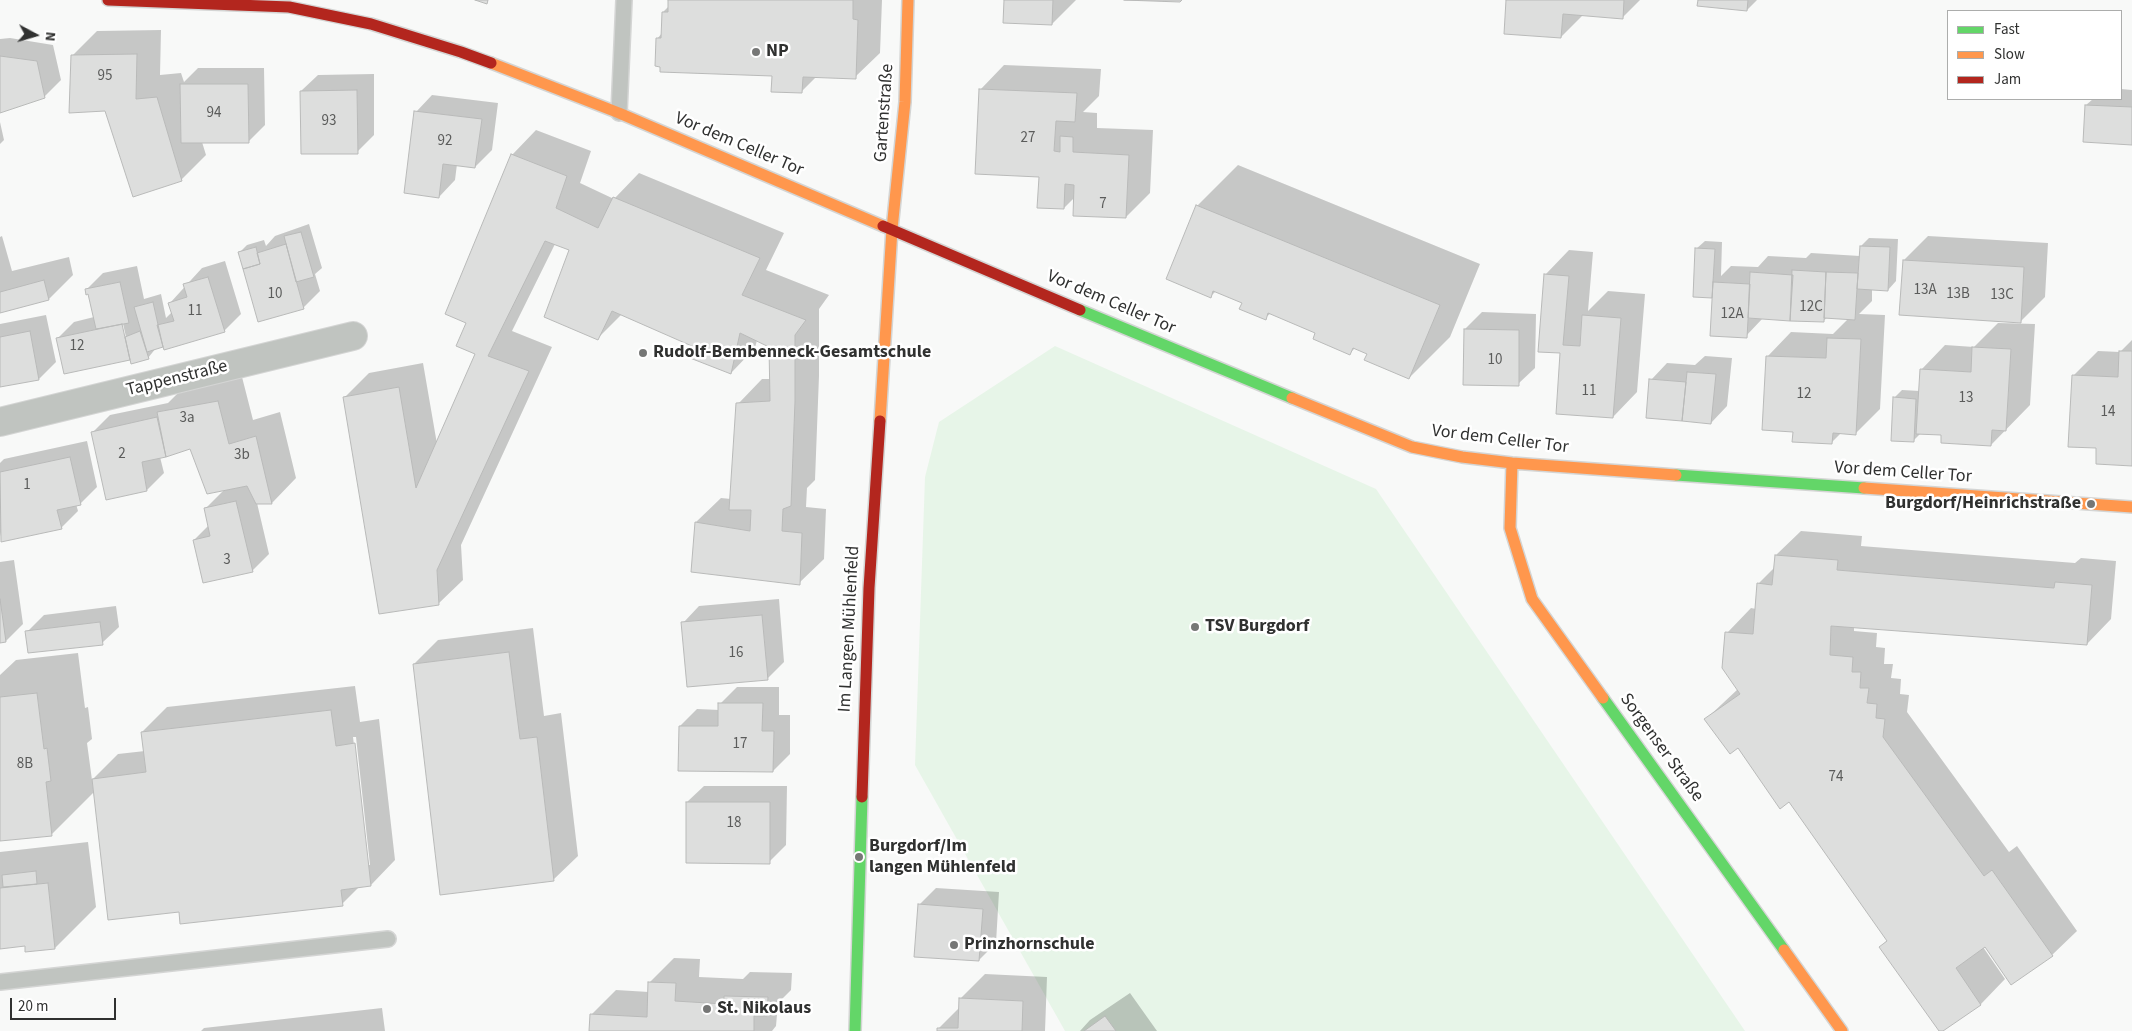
<!DOCTYPE html>
<meta charset="utf-8">
<style>
body{margin:0}
#map{position:relative;width:2132px;height:1031px;overflow:hidden;background:#f8f9f8;font-family:"Source Sans 3",sans-serif}
canvas{display:block}
.legend{position:absolute;left:1947px;top:10px;width:175px;height:90px;box-sizing:border-box;background:#fff;border:1px solid #acadac;margin:0;padding:6px 9px;list-style:none;font-size:15px;color:#303130}
.legend li{display:flex;align-items:center;gap:10px;height:25px}
.legend b{width:25px;border:1px solid #acadac}
.north{position:absolute;left:10px;top:10px;width:50px;height:50px;-webkit-text-stroke:4px #fff;paint-order:stroke;rotate:96deg;font-size:14px;font-weight:700;line-height:20px;text-align:center;color:#303130}
.north::after{content:'';display:block;margin:auto;width:18px;height:22px;background:#303130;clip-path:polygon(50% 0,100% 100%,50% 72%,0 100%)}
.scale{position:absolute;left:10px;top:998px;width:106px;height:22px;box-sizing:border-box;border:2px solid #303130;border-top:0;padding-left:6px;font-size:15px;line-height:18px;white-space:nowrap;color:#303130;-webkit-text-stroke:4px #fff;paint-order:stroke}
</style>
<div id="map">
<canvas width="2132" height="1031"></canvas>
<ul class="legend">
<li><b style="height:6px;background:#63d668"></b>Fast</li>
<li><b style="height:6px;background:#ff974d"></b>Slow</li>
<li><b style="height:6px;background:#b3261e"></b>Jam</li>
</ul>
<div class="north">N</div>
<div class="scale">20 m</div>
</div>
<script>
const context = document.querySelector('canvas').getContext('2d');
context.lineJoin = 'round';
function fillPath(path, color) {
  context.fillStyle = color;
  context.fill(path, 'evenodd');
}
function toPath(rows) {
  const path = new Path2D();
  for (const r of rows) {
    path.moveTo(r[0], r[1]);
    for (let i = 2; i < r.length; i += 2) path.lineTo(r[i], r[i + 1]);
  }
  return path;
}
function strokePath(path, color, width, dash) {
  context.strokeStyle = color;
  context.lineWidth = width;
  context.lineCap = dash ? 'butt' : 'round';
  context.setLineDash(dash || []);
  context.stroke(path);
}
function label(font, color, halo, rows, align = 'center') {
  context.font = font + ' "Source Sans 3",sans-serif';
  context.lineWidth = 5;
  context.setLineDash([]);
  context.textBaseline = 'middle';
  context.strokeStyle = halo;
  context.fillStyle = color;
  for (const [text, x, y, turn = 0] of rows) {
    context.save();
    context.translate(x, y);
    context.rotate((+turn || 0) * Math.PI / 180);
    context.textAlign = isNaN(turn) ? turn : align;
    if (halo) context.strokeText(text, 0, 0);
    context.fillText(text, 0, 0);
    context.restore();
  }
}
const green = toPath([
 [1055,346,1376,489,1745,1031,1065,1031,915,765,925,477,939,422]
]);
const shadow = toPath([
 [669,0,882,0,880,53,855,77,817,76,802,91,773,75,657,39,662,33,663,12,669,6],
 [1005,0,1076,0,1052,24],
 [1507,0,1640,0,1622,18,1583,15,1561,37],
 [1699,0,1757,0,1747,10],
 [161,30,160,75,181,73,184,82,198,68,264,68,265,125,248,142,202,142,206,155,181,180,106,110,72,56,97,31],
 [10,38,53,45,61,80,44,97,0,112,0,39],
 [1004,65,1101,69,1099,96,1083,112,1097,113,1097,128,1153,130,1150,193,1126,217,1075,197,1064,208,980,90],
 [374,74,374,135,357,152,301,91,318,75],
 [2121,89,2132,90,2132,143,2086,105,2093,99,2121,99],
 [432,95,498,103,492,150,475,167,457,164,455,180,439,197,416,112],
 [0,122,4,140,0,144],
 [536,130,591,151,580,183,614,199,639,173,784,233,766,270,829,295,819,309,819,376,815,480,807,488,806,507,826,509,824,559,799,583,696,522,721,498,731,499,738,404,762,379,771,379,770,346,757,340,755,348,731,373,695,346,622,314,598,338,570,250,555,244,512,331,552,347,461,545,463,580,438,604,344,398,369,373,423,363,437,444,476,353,468,322,512,155],
 [1238,165,1480,264,1450,337,1409,378,1369,353,1355,348,1350,353,1317,332,1271,313,1265,318,1244,302,1216,291,1211,296,1197,206],
 [309,224,322,268,315,274,320,291,303,308,239,253,247,245,264,240,266,246,275,236],
 [2,236,12,271,69,257,73,275,49,299,0,312,0,237],
 [1928,236,2048,243,2045,297,2021,321,1904,260],
 [1869,238,1898,239,1896,281,1888,290,1872,289,1872,301,1859,314,1885,315,1880,409,1855,434,1841,433,1832,442,1767,357,1791,332,1833,334,1849,318,1828,317,1823,321,1763,318,1746,336,1713,297,1694,296,1696,249,1705,241,1722,242,1721,276,1731,266,1758,267,1768,256,1806,258,1811,253,1860,256,1861,246],
 [1569,250,1593,252,1588,311,1608,291,1645,294,1637,392,1613,417,1561,352,1545,275],
 [225,261,241,314,224,331,164,345,156,348,148,358,129,359,58,338,74,322,94,317,89,293,86,290,103,273,137,266,144,299,161,294,166,318,172,312,170,303,202,268],
 [120,319,122,319,126,337,124,339],
 [1482,312,1536,314,1535,368,1518,384,1465,329],
 [46,315,56,362,39,379,0,386,0,324],
 [1998,323,2035,324,2030,405,1991,445,1942,434,1921,433,1913,441,1894,398,1902,390,1920,391,1921,370,1945,345,1974,347],
 [2132,340,2132,465,2097,447,2073,376,2098,351,2120,352],
 [1705,356,1732,358,1727,406,1711,423,1651,380,1667,363,1695,365],
 [242,377,253,420,280,412,296,478,272,503,257,503,269,554,252,571,194,540,209,525,205,509,225,489,190,448,160,457,164,473,147,490,93,432,110,415,168,403,183,388],
 [87,441,97,487,80,504,76,504,78,511,61,528,2,541,0,532,0,463,4,459],
 [1801,531,1862,536,1861,546,2075,563,2081,558,2116,561,2111,619,2087,644,1854,627,1854,631,1877,633,1876,647,1885,648,1884,664,1893,664,1891,678,1901,679,1900,694,1909,695,1907,712,2009,852,2017,846,2077,931,2052,955,1985,945,1983,947,2005,979,1981,1004,1940,1031,1881,947,1887,940,1790,801,1738,747,1706,719,1738,689,1727,633,1751,608,1756,609,1758,584,1775,567,1776,555],
 [14,560,23,624,6,641,0,641,0,562],
 [779,599,784,662,767,679,683,623,699,606],
 [116,606,119,627,102,643,27,632,44,615],
 [533,628,544,716,561,713,578,856,553,880,414,664,438,640],
 [78,653,85,708,88,707,92,739,87,743,92,780,118,754,145,751,142,732,167,707,355,686,360,722,379,719,395,860,371,885,360,886,342,904,180,911,94,792,52,834,0,840,0,675,16,660],
 [353,737,356,737,370,865,368,865],
 [737,687,779,687,779,715,790,715,790,754,773,771,680,726,697,709,720,710,720,704],
 [704,786,787,786,786,845,769,862,687,802],
 [88,842,96,907,55,948,26,944,0,947,0,852],
 [936,888,999,892,996,943,979,960,919,905],
 [674,958,700,959,699,977,743,979,750,972,792,973,791,990,778,1003,776,1026,772,1031,590,1031,591,1015,616,990,649,992,650,982],
 [985,974,1047,977,1045,1031,939,1031,939,1028,960,1007,960,999],
 [1130,993,1157,1031,1080,1031,1090,1020],
 [382,1008,385,1031,201,1031,204,1028]
]);
const building = toPath([
 [475,0,488,0,487,4,475,0],
 [668,0,853,0,853,19,858,20,856,79,803,77,802,93,771,92,772,76,660,72,660,67,655,66,656,38,661,38,662,12,668,12,668,0],
 [1004,0,1053,0,1052,25,1003,23,1004,0],
 [1124,0,1182,0,1180,2,1124,0],
 [1506,0,1624,0,1623,19,1563,14,1561,38,1504,34,1506,0],
 [1698,0,1748,0,1747,11,1697,6,1698,0],
 [137,54,136,99,157,97,182,181,133,197,105,111,69,113,71,55,137,54],
 [0,56,37,61,45,98,0,113,0,56],
 [180,84,248,84,249,143,181,143,180,84],
 [979,89,1077,93,1075,122,1056,121,1054,151,1060,152,1060,136,1073,137,1073,152,1129,155,1126,218,1073,216,1074,185,1065,184,1064,209,1037,208,1039,177,975,174,979,89],
 [357,90,358,154,301,154,300,91,357,90],
 [2085,105,2132,107,2132,145,2083,142,2085,105],
 [414,111,482,119,475,168,443,164,439,198,404,193,414,111],
 [511,154,567,176,556,208,598,228,613,197,760,258,742,295,806,320,795,335,795,401,791,506,783,509,782,531,802,533,800,585,691,572,695,522,750,531,751,510,729,510,736,403,770,401,769,347,740,333,731,374,690,358,694,347,612,311,598,340,544,317,569,250,545,241,488,356,529,371,437,570,439,605,379,614,343,397,399,387,416,488,475,354,456,346,466,323,445,314,511,154],
 [1196,205,1440,305,1409,379,1364,360,1367,354,1353,348,1350,355,1313,339,1315,333,1268,313,1266,320,1239,309,1242,303,1213,291,1211,298,1166,279,1196,205],
 [301,232,314,277,296,282,284,236,301,232],
 [286,244,304,309,258,322,243,269,260,264,257,253,286,244],
 [1860,246,1890,247,1888,291,1857,289,1860,246],
 [256,247,260,264,243,269,238,252,256,247],
 [1695,248,1715,249,1712,298,1693,297,1695,248],
 [1903,260,2024,267,2021,323,1899,315,1903,260],
 [1792,270,1826,272,1824,322,1790,321,1792,270],
 [1750,272,1793,275,1790,321,1748,318,1750,272],
 [1826,272,1858,273,1855,320,1824,318,1826,272],
 [1544,274,1569,276,1563,345,1580,346,1582,315,1621,318,1613,418,1556,414,1560,353,1538,352,1544,274],
 [208,277,225,332,164,350,157,325,174,321,168,303,187,297,183,284,208,277],
 [44,280,49,300,0,313,0,292,44,280],
 [120,282,129,323,96,329,88,294,86,295,85,289,120,282],
 [1713,282,1750,284,1747,338,1710,336,1713,282],
 [153,302,163,347,147,352,134,307,153,302],
 [122,324,130,360,64,374,56,338,122,324],
 [1464,329,1519,330,1519,386,1463,385,1464,329],
 [30,331,39,380,0,387,0,337,30,331],
 [140,331,149,359,131,364,125,337,140,331],
 [1827,338,1861,339,1856,435,1833,433,1832,444,1792,442,1793,432,1762,430,1766,356,1826,358,1827,338],
 [1972,347,2011,349,2006,431,1992,430,1991,446,1941,443,1941,435,1916,434,1920,369,1971,372,1972,347],
 [2119,351,2132,351,2132,466,2096,464,2096,448,2068,447,2072,375,2118,377,2119,351],
 [1687,372,1716,374,1711,424,1682,421,1687,372],
 [1649,379,1686,382,1682,421,1646,418,1649,379],
 [1893,397,1916,399,1914,442,1891,441,1893,397],
 [218,401,229,444,256,436,272,504,256,504,247,486,207,494,190,449,166,457,157,412,218,401],
 [157,417,166,457,142,462,147,491,106,500,91,432,157,417],
 [70,457,81,505,57,510,62,529,1,542,0,472,70,457],
 [236,501,253,572,203,583,193,540,210,536,204,508,236,501],
 [1775,555,1838,560,1837,570,2054,588,2055,582,2092,585,2087,645,1831,626,1830,655,1853,657,1852,672,1861,672,1860,688,1869,688,1867,703,1877,704,1876,718,1885,719,1883,737,1984,876,1992,870,2053,956,2011,985,1985,947,1956,968,1981,1005,1943,1031,1939,1031,1879,947,1887,941,1789,802,1780,809,1738,748,1730,754,1704,719,1740,694,1722,668,1725,632,1753,634,1757,583,1772,585,1775,555],
 [0,599,6,642,0,643,0,599],
 [762,615,768,680,687,687,681,622,762,615],
 [100,622,103,645,28,653,25,631,100,622],
 [509,652,520,739,537,737,554,881,440,895,413,664,509,652],
 [37,693,44,749,47,748,51,781,46,782,52,836,0,841,0,697,37,693],
 [718,703,763,703,762,731,774,731,773,772,678,771,679,726,718,726,718,703],
 [331,710,336,746,355,743,371,886,341,890,343,906,180,924,179,912,108,920,92,779,146,772,141,732,331,710],
 [686,802,770,802,770,864,686,863,686,802],
 [36,871,37,884,3,887,2,875,36,871],
 [48,883,55,949,25,952,25,946,0,949,0,888,48,883],
 [918,904,983,909,979,961,914,957,918,904],
 [648,982,676,983,675,1001,724,1004,724,996,768,997,767,1016,754,1016,754,1031,589,1031,590,1014,647,1017,648,982],
 [959,998,1023,1001,1022,1031,937,1031,937,1028,958,1028,959,998],
 [1105,1016,1116,1031,1084,1031,1105,1016]
]);
const lane = toPath([
 [619,113,624,0],
 [0,982,388,939]
]);
const street = toPath([
 [0,422,353,336]
]);
const fast = toPath([
 [1080,310,1292,398],
 [1676,475,1864,488],
 [1603,698,1784,950],
 [855,1031,862,797]
]);
const slow = toPath([
 [491,63,619,113,883,226],
 [1292,398,1412,447,1462,457,1512,463,1676,475],
 [880,421,892,229,905,102,908,0],
 [1512,463,1510,528,1532,599,1603,698],
 [1864,488,2132,507],
 [1784,950,1842,1031]
]);
const jam = toPath([
 [108,0,289,7,371,24,461,52,491,63],
 [883,226,1080,310],
 [862,797,869,588,880,421]
]);
const markers = [
 [756,52,5,"#767776"],
 [643,353,5,"#767776"],
 [2091,504,5,"#767776"],
 [1195,627,5,"#767776"],
 [859,857,5,"#767776"],
 [954,945,5,"#767776"],
 [707,1009,5,"#767776"]
];
const numberNames = [
 ["95",105,77],
 ["94",214,114],
 ["93",329,122],
 ["27",1028,139],
 ["92",445,142],
 ["7",1103,205],
 ["13A",1925,291],
 ["10",275,295],
 ["13B",1958,295],
 ["13C",2002,296],
 ["12C",1811,308],
 ["11",195,312],
 ["12A",1732,315],
 ["12",77,347],
 ["10",1495,361],
 ["11",1589,392],
 ["12",1804,395],
 ["13",1966,399],
 ["14",2108,413],
 ["3a",187,419],
 ["2",122,455],
 ["3b",242,456],
 ["1",27,486],
 ["3",227,561],
 ["16",736,654],
 ["17",740,745],
 ["8B",25,765],
 ["74",1836,778],
 ["18",734,824]
];
const poiNames = [
 ["NP",766,52],
 ["Rudolf-Bembenneck-Gesamtschule",653,353],
 ["Burgdorf/Heinrichstraße",2081,504,"right"],
 ["TSV Burgdorf",1205,627],
 ["Burgdorf/Im",869,847],
 ["langen Mühlenfeld",869,868],
 ["Prinzhornschule",964,945],
 ["St. Nikolaus",717,1009]
];
const streetNames = [
 ["Gartenstraße",885,113,-86],
 ["Vor dem Celler Tor",739,145,23],
 ["Vor dem Celler Tor",1111,303,23],
 ["Tappenstraße",177,379,-14],
 ["Vor dem Celler Tor",1500,440,7],
 ["Vor dem Celler Tor",1903,473,4],
 ["Im Langen Mühlenfeld",850,629,-87],
 ["Sorgenser Straße",1661,748,54]
];
fillPath(green, '#e7f5e8');
fillPath(shadow, '#0003');
fillPath(building, '#dddedd');
strokePath(building, '#b9bab9', 1);
strokePath(lane, '#d4d5d4', 18);
strokePath(street, '#d4d5d4', 30);
strokePath(fast, '#d4d5d4', 14);
strokePath(slow, '#d4d5d4', 14);
strokePath(jam, '#d4d5d4', 14);
strokePath(lane, '#c0c4c0', 15);
strokePath(street, '#c0c4c0', 28);
strokePath(fast, '#63d668', 11);
strokePath(slow, '#ff974d', 11);
strokePath(jam, '#b3261e', 11);
for (const [x, y, r, color] of markers) {
  const dot = new Path2D();
  dot.arc(x, y, r, 0, 2 * Math.PI);
  context.fillStyle = color;
  context.fill(dot);
  strokePath(dot, '#fff', 2);
}
label('15px', '#5b5c5b', null, numberNames);
label('bold 18px', '#303130', '#fff', poiNames, 'left');
label('18px', '#303130', '#fff', streetNames);
</script>
